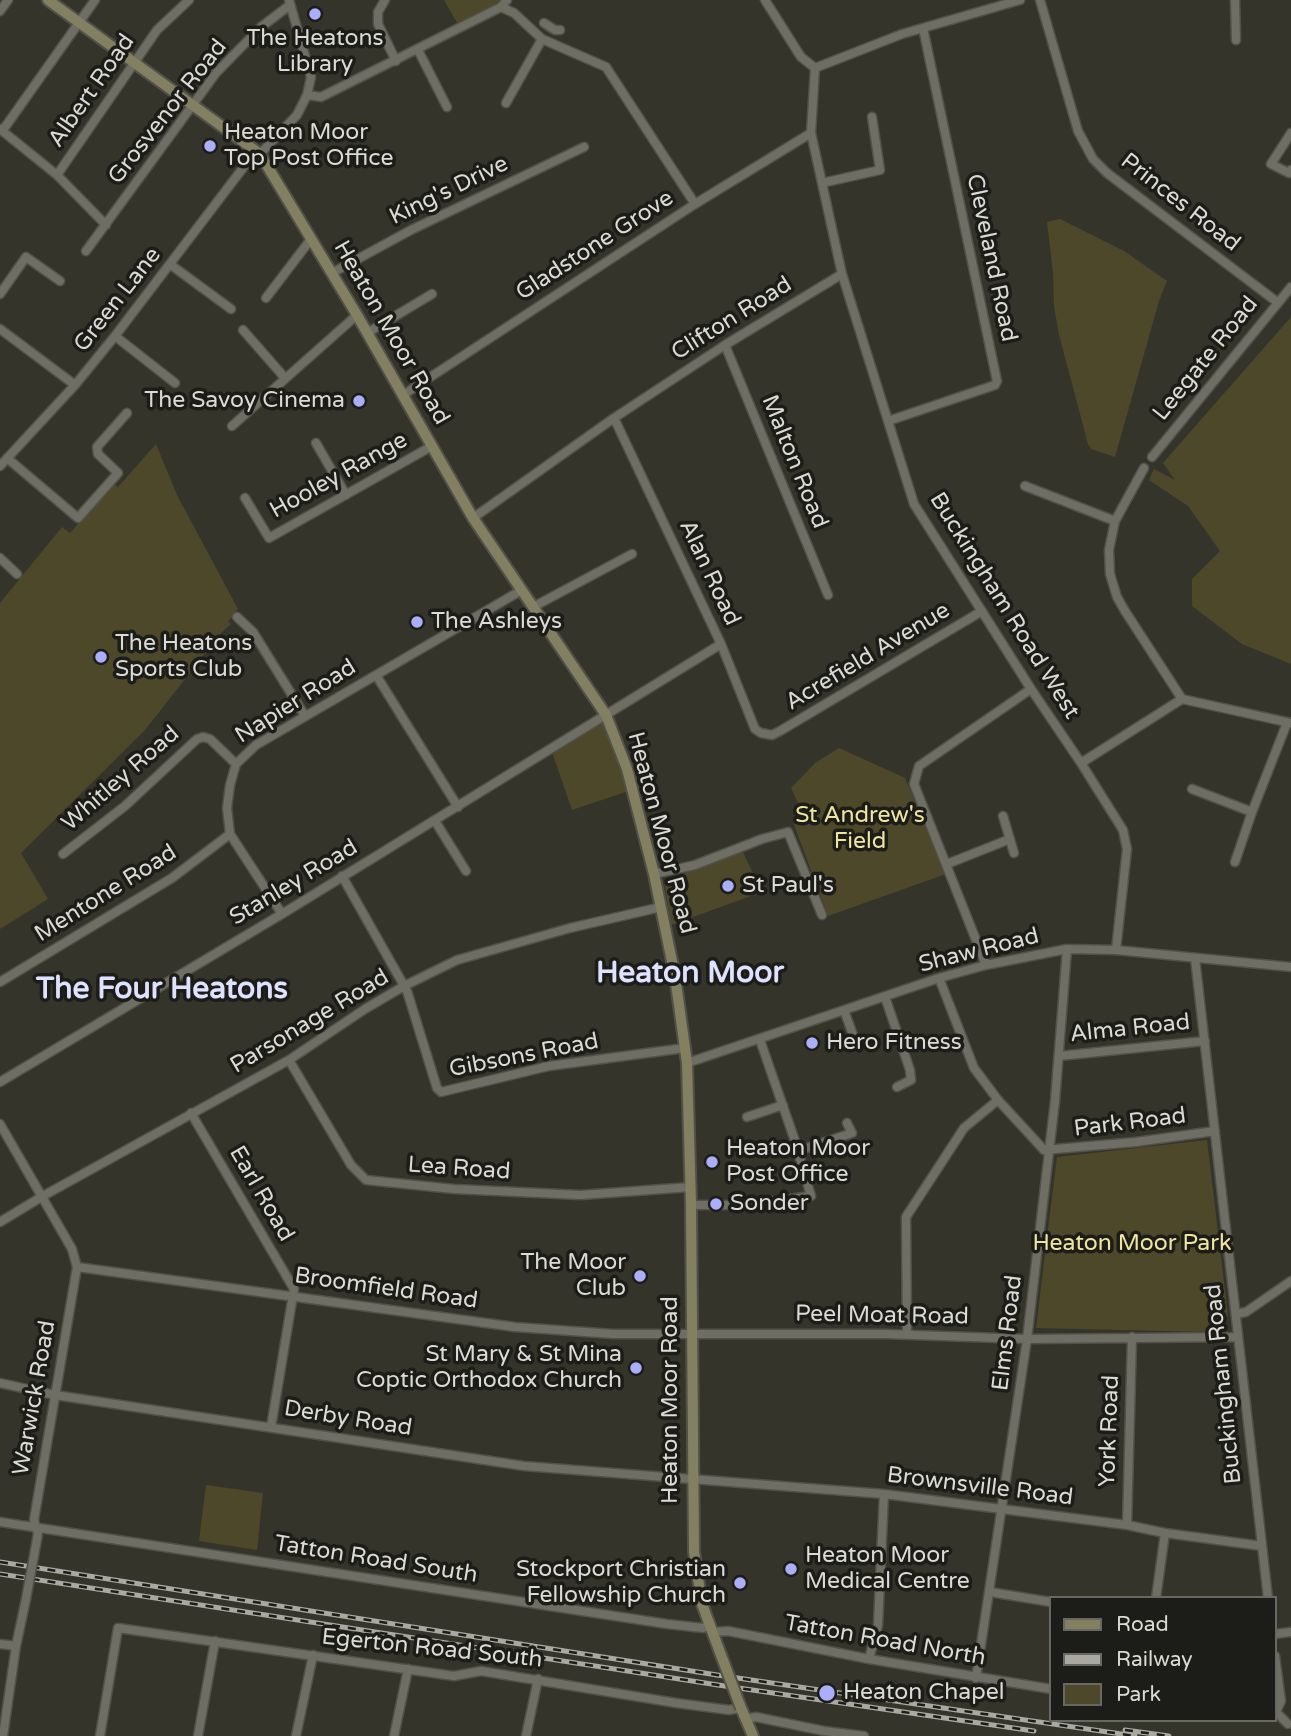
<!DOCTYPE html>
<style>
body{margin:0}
#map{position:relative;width:1291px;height:1736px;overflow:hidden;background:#35342b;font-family:"Varela Round",sans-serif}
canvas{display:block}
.legend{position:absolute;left:1049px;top:1596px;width:228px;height:126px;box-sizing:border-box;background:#1c1c18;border:2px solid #686863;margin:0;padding:9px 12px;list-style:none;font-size:21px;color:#dbdad4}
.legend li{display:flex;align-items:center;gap:14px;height:35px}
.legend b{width:35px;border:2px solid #686863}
</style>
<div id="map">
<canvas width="1291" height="1736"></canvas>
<ul class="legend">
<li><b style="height:9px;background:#837f61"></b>Road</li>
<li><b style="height:9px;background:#a9a8a1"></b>Railway</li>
<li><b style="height:19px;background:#4d4829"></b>Park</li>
</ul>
</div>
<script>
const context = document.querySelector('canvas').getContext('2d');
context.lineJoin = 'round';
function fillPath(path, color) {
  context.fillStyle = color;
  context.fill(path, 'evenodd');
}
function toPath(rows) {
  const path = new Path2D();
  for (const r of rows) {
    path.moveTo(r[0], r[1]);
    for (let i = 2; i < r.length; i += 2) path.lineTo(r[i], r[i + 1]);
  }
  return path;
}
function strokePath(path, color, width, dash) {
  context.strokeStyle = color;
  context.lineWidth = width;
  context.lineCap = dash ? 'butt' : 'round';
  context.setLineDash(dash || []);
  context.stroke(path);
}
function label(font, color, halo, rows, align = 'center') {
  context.font = font + ' "Varela Round",sans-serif';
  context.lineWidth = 7;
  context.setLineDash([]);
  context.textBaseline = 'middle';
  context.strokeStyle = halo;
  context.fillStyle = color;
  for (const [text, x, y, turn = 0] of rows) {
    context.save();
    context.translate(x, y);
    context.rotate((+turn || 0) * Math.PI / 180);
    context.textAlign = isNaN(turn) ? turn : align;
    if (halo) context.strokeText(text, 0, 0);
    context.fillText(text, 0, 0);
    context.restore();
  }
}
const green = toPath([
 [444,0,502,0,459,26],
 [1060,219,1124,251,1167,281,1159,301,1115,457,1091,449,1088,444,1059,335,1054,306,1053,272,1047,222],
 [1291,317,1291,664,1242,644,1192,606,1192,579,1220,551,1188,506,1149,480,1154,469,1175,480,1163,463],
 [156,444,177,495,238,609,228,622,231,624,222,632,145,730,21,853,48,899,0,929,0,603,62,527,70,533,113,483,118,487],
 [605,720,623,768,626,792,572,810,552,752],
 [839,748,905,778,946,874,828,916,793,822,799,805,791,788,815,763],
 [741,848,762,892,671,925,664,882],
 [1207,1140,1228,1316,1207,1332,1036,1328,1057,1157],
 [206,1485,263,1493,257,1550,199,1541]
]);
const minor = toPath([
 [385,0,378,12,378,24,396,61],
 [765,0,801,57,815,68],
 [1040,0,1078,131,1093,159,1107,173,1277,302],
 [1235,0,1236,40],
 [501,7,514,13,542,39,606,67,695,204],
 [0,11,8,0],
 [544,23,555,30,560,30],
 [418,50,447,107],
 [815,68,902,34,1020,0],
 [307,95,321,97,501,7,507,0],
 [506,103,542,39],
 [0,129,57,175,106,225],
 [3,130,95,0],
 [1291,133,1271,164,1289,173,1291,170],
 [57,175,157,30,189,0],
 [822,183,880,170,872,117],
 [86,251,216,73,261,27,290,5],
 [171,265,231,309],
 [332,273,411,230,584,147],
 [842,274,914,504,1031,689,1081,763,1123,830,1127,849,1116,950],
 [0,294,26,257,60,281],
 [266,298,311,239],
 [0,329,75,385],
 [243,330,285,378],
 [367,333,432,294],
 [115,336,175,383],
 [725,345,828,595],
 [403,395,695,204,811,133],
 [614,418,721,644,755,729,761,733,772,735,780,731,982,611],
 [888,421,995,385,997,381,923,28],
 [232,426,357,315],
 [316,443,346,495],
 [1152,457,1291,287],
 [7,458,78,518,118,473,98,454,97,447,127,413],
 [0,466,75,385,115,336,246,164,260,154,297,115,307,95,311,77,289,0],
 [1144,468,1115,521,1109,550,1110,574,1117,597,1125,611,1182,699],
 [1025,486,1115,521],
 [245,498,269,538,432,446],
 [473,518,614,418,725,345,842,274,811,133,815,68],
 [0,558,17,574],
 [533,607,632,554],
 [237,617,253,632,305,716],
 [376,675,458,807],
 [1081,763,1182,699,1291,723],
 [1192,789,1252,812],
 [1003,816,1014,853],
 [435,821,466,871],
 [63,854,125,806,197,739,203,737,210,739,236,764],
 [1235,862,1252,812,1287,723],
 [947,864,1010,839],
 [654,874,695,865,762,839,788,832,822,915],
 [342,876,407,991,437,1088,441,1092,549,1066,685,1048],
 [282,914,230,834,227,808,230,785,236,764,256,745,522,590],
 [1195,958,1268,1598],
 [986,965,914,784,919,766,1031,689],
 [939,978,974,1068,998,1100,1044,1150,1136,1142,1215,1131],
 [0,982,172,878,230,834],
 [885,997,910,1070,911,1080,897,1087],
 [844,1010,857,1046],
 [1059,1056,1205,1041],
 [289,1060,351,1165,366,1180,454,1189,581,1195,691,1187],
 [687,1063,939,978,986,965,1067,949,1116,950,1291,967],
 [0,1082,282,914,721,644],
 [191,1113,294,1289,271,1427],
 [747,1117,783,1105],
 [0,1124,72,1249,77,1267,34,1520,37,1531],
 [798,1151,852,1133,847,1123],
 [691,1205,749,1205,811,1196,795,1141,760,1040],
 [0,1222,43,1196,289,1060,365,1009,404,986,457,960,570,928,661,907],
 [77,1267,515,1327,613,1334,885,1334,1027,1339,1238,1337],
 [1236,1314,1246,1312,1291,1281],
 [907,1334,906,1217,964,1128,998,1100],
 [0,1383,55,1395,524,1466,884,1494,1127,1525,1165,1533,1262,1546],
 [0,1522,667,1624,703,1628,710,1625],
 [1127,1525,1132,1337],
 [990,1592,1051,1602],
 [1156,1598,1165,1533],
 [713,1632,728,1631,869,1659,1051,1689],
 [1275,1634,1291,1632],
 [0,1644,16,1646],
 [1275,1656,1281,1701,1275,1714],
 [869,1659,878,1625,884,1494],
 [976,1678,1027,1339,1055,1101,1067,949],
 [1277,1713,1288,1724],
 [746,1719,756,1717,824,1731,864,1736],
 [3,1736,16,1646,26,1599],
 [100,1736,118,1628,454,1676,481,1671,676,1703,729,1710,741,1708],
 [198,1736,215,1641],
 [296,1736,313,1655],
 [394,1736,408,1669],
 [526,1736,538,1679]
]);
const secondary = toPath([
 [48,0,260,154,357,315,473,518,606,715,627,769,654,874,675,976,687,1063,691,1205,694,1552,702,1604,721,1655],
 [741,1708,753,1736]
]);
const rail = toPath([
 [0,1562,717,1675,1135,1736],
 [0,1574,718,1685,1034,1731],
 [1125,1730,1169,1736]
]);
const minorBridge = toPath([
 [26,1599,38,1534]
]);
const secondaryBridge = toPath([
 [721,1655,741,1708]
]);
const markers = [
 [315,14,7,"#abaffb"],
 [210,146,7,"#abaffb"],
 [359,401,7,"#abaffb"],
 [417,622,7,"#abaffb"],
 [101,657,7,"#abaffb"],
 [728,886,7,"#abaffb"],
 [812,1043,7,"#abaffb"],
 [712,1162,7,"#abaffb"],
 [716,1204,7,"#abaffb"],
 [640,1276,7,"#abaffb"],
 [636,1368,7,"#abaffb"],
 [791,1569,7,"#abaffb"],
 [740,1583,7,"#abaffb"],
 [827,1693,9,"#abaffb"]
];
const poiNames = [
 ["The Heatons",315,39,"center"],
 ["Library",315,65,"center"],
 ["Heaton Moor",224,133],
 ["Top Post Office",224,159],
 ["The Savoy Cinema",345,401,"right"],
 ["The Ashleys",431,622],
 ["The Heatons",115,644],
 ["Sports Club",115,670],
 ["St Paul's",742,886],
 ["Hero Fitness",826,1043],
 ["Heaton Moor",726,1149],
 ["Post Office",726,1175],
 ["Sonder",730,1204],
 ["The Moor",626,1263,"right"],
 ["Club",626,1289,"right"],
 ["St Mary & St Mina",622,1355,"right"],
 ["Coptic Orthodox Church",622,1381,"right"],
 ["Heaton Moor",805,1556],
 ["Medical Centre",805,1582],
 ["Stockport Christian",726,1570,"right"],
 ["Fellowship Church",726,1596,"right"],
 ["Heaton Chapel",843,1693]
];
const streetNames = [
 ["Albert Road",92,91,-55],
 ["Grosvenor Road",168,112,-52],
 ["King's Drive",449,191,-26],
 ["Princes Road",1180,203,38],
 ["Gladstone Grove",595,246,-33],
 ["Cleveland Road",991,258,78],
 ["Green Lane",118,300,-52],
 ["Clifton Road",732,319,-32],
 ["Heaton Moor Road",391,333,60],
 ["Leegate Road",1206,359,-51],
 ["Malton Road",794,462,68],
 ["Hooley Range",339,476,-29],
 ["Alan Road",709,573,65],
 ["Buckingham Road West",1004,606,58],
 ["Acrefield Avenue",868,657,-31],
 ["Napier Road",296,702,-32],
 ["Whitley Road",121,779,-41],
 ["Heaton Moor Road",661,833,75],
 ["Stanley Road",294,883,-31],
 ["Mentone Road",106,894,-32],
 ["Shaw Road",979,951,-14],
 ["Parsonage Road",310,1022,-31],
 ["Alma Road",1130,1029,-6],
 ["Gibsons Road",524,1056,-11],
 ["Park Road",1130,1123,-7],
 ["Lea Road",459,1169,4],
 ["Earl Road",261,1194,60],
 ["Broomfield Road",386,1289,8],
 ["Peel Moat Road",882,1316,1],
 ["Elms Road",1008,1333,-83],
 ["Buckingham Road",1224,1384,-96],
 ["Warwick Road",35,1398,-80],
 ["Heaton Moor Road",671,1400,-90],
 ["Derby Road",348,1419,9],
 ["York Road",1110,1431,-88],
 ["Brownsville Road",980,1487,7],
 ["Tatton Road South",376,1560,9],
 ["Tatton Road North",885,1641,10],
 ["Egerton Road South",432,1649,6]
];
const parkNames = [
 ["St Andrew's",860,816],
 ["Field",860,842],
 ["Heaton Moor Park",1132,1244]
];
const districtNames = [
 ["Heaton Moor",690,974],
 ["The Four Heatons",162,990]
];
fillPath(green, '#4d4829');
strokePath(minor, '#525149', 11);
strokePath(secondary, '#525149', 14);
strokePath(minor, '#6f6e64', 8);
strokePath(secondary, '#837f61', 10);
strokePath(rail, '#a9a8a1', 5);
strokePath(rail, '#1c1c18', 2.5, [8]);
strokePath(minorBridge, '#525149', 11, []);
strokePath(secondaryBridge, '#525149', 14, []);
strokePath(minorBridge, '#6f6e64', 8);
strokePath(secondaryBridge, '#837f61', 10);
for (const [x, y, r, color] of markers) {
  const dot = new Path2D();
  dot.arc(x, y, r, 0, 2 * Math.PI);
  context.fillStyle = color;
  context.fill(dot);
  strokePath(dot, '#1c1c18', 2.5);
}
label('23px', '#dbdad4', '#1c1c18', poiNames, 'left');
label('23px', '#dbdad4', '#1c1c18', streetNames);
label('23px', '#efe5a1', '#1c1c18', parkNames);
label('bold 30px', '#dfe2ff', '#1c1c18', districtNames);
</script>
